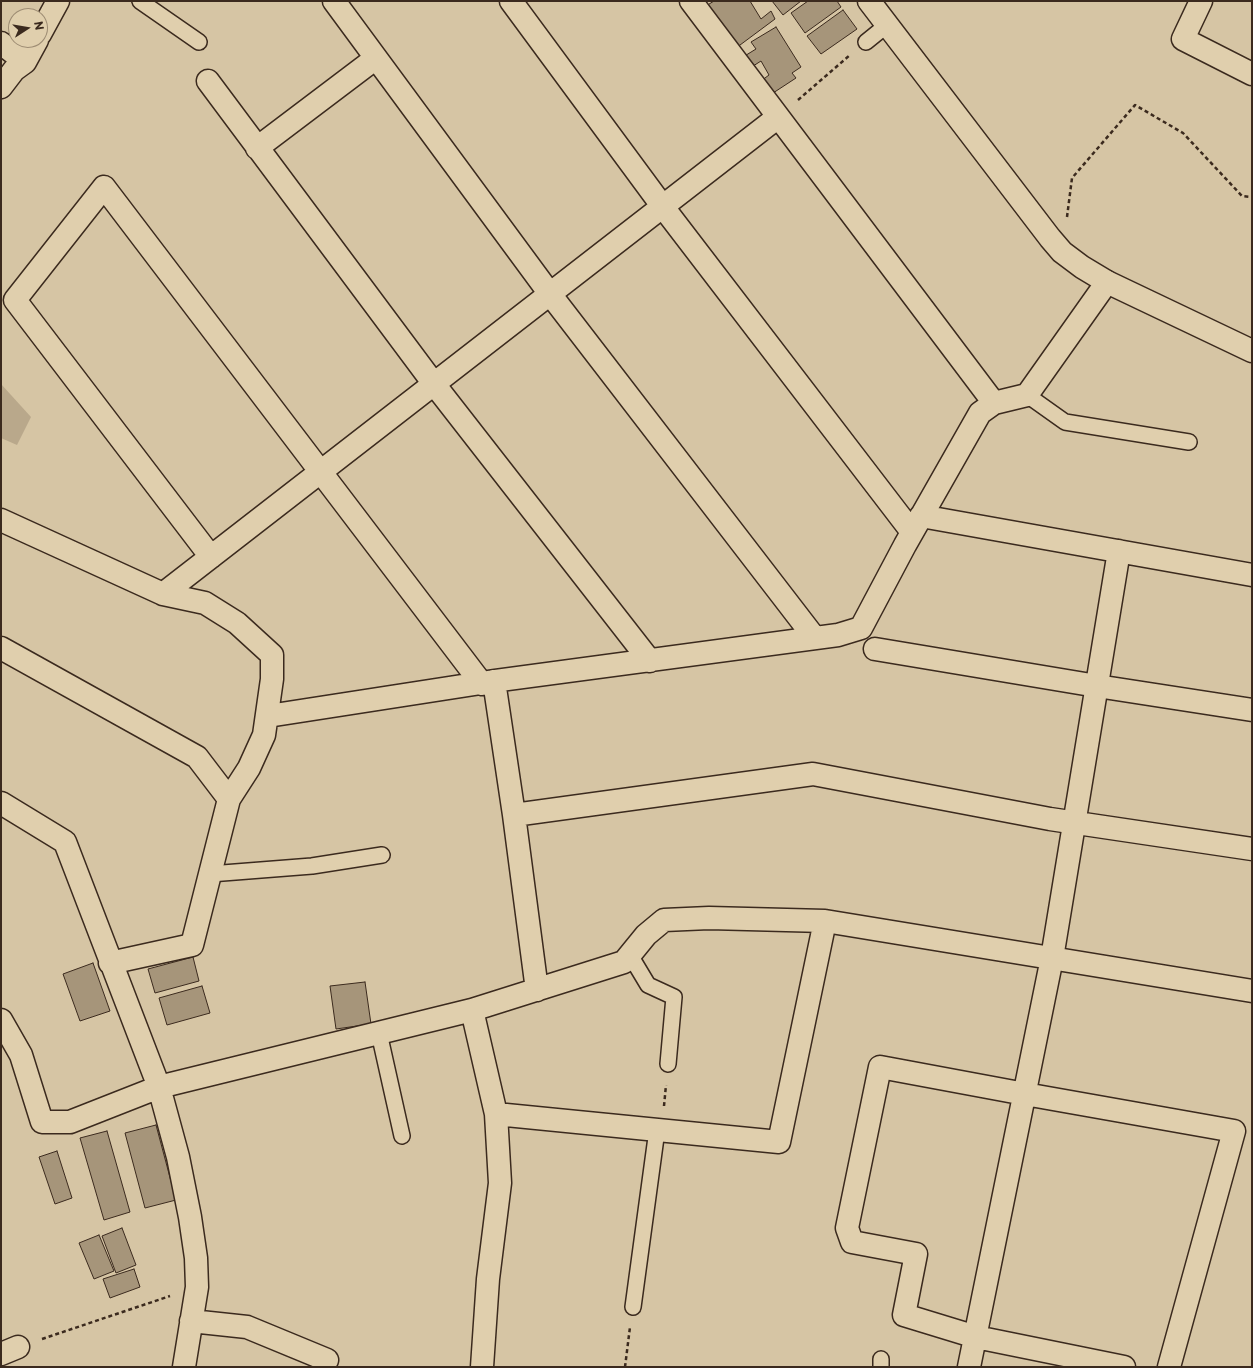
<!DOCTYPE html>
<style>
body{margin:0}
#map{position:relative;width:1253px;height:1368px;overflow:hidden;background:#d6c5a4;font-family:"Playpen Sans",sans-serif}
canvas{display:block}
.frame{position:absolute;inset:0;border:2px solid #3b2a1e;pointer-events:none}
.north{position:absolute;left:8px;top:8px;width:40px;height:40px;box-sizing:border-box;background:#e0cfad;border:1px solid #9e8d74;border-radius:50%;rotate:78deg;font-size:11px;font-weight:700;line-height:16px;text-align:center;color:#3b2a1e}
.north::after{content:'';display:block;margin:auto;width:14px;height:18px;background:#3b2a1e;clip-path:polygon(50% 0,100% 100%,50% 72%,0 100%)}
</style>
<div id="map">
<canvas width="1253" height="1368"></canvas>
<div class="frame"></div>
<div class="north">N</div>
</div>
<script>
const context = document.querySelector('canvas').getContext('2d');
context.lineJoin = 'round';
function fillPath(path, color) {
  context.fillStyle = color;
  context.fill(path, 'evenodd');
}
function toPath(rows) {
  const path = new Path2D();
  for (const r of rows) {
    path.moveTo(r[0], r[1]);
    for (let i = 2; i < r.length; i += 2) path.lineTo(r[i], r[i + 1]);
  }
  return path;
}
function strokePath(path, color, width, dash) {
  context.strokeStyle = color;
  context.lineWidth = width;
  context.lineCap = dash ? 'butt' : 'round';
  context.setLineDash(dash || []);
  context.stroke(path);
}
const green = toPath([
 [1,384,31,417,17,445,1,438]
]);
const building = toPath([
 [714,1,750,1,761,19,771,11,775,19,736,48,706,6,714,1],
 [772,1,801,1,783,15,772,1],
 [808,1,837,1,841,7,805,33,791,13,808,1],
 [843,10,857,29,821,54,807,36,843,10],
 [776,27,801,67,792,73,796,78,770,95,761,81,769,75,761,61,750,68,743,57,756,49,751,42,776,27],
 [193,957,199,981,155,993,148,969,193,957],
 [93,963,110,1011,80,1021,63,974,93,963],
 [365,982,371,1024,336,1029,330,986,365,982],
 [202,986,210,1013,167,1025,159,998,202,986],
 [156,1125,176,1200,145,1208,125,1133,156,1125],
 [107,1131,130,1212,104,1220,80,1138,107,1131],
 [57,1151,72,1198,55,1204,39,1157,57,1151],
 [122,1228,136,1265,116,1273,102,1236,122,1228],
 [99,1235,114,1271,94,1279,79,1243,99,1235],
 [134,1269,140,1287,110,1298,103,1279,134,1269]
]);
const path = toPath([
 [798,100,850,55],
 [1067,217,1072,178,1135,105,1183,133,1242,196,1252,197],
 [664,1106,666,1085],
 [42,1339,170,1296],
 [625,1367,630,1327]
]);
const service = toPath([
 [140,1,199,42],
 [866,42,887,25],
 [1027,395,1065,422,1189,442],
 [210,874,312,866,382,855],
 [630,955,648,985,674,997,668,1064],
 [379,1033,402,1136],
 [633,1307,657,1130],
 [881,1367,881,1359]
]);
const minor = toPath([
 [334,1,550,294,814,637],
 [511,1,663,207,912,532],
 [691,1,994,403],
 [1201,1,1183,39,1252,74],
 [40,34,58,1],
 [1,43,25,62],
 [208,81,434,384,650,661],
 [1,87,14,70,25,62,37,40],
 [257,148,376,58],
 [921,516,1252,575],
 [1,520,163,594,205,603,237,623,272,655,272,679,264,735,249,768,229,799,192,945,110,963],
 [211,557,15,300,104,187,482,684],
 [163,594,778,117],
 [1,648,197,757,229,799],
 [875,649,1097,686,1252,710],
 [494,681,514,815,537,990],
 [268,716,494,681,838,635,861,628,905,545,980,413,994,403,1027,395,1107,282],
 [1,803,65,842,159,1087,178,1157,190,1217,196,1258,197,1287,184,1367],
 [514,815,813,774,1050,819,1252,849],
 [1,1020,21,1055,42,1122,70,1122,159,1087,472,1010],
 [496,1114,779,1142,825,921],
 [191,1321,247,1327,327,1360],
 [1,1354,18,1347],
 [482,1367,488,1279,500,1183,496,1114,472,1010,624,962,646,935,664,920,709,918,825,921,1252,991],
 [969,1367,1052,958,1119,551],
 [1124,1367,976,1337,904,1315,916,1254,852,1242,847,1228,880,1067,1025,1094,1234,1131,1169,1367]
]);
const tertiary = toPath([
 [869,1,1050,238,1062,252,1082,267,1107,282,1252,351]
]);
fillPath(green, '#b9a88b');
fillPath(building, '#a6957a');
strokePath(building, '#3b2a1e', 1);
strokePath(service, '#3b2a1e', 18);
strokePath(minor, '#3b2a1e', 25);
strokePath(tertiary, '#3b2a1e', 25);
strokePath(path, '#3b2a1e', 2.5, [4, 3]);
strokePath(service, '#e0cfad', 15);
strokePath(minor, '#e0cfad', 22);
strokePath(tertiary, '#e0cfad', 22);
</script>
